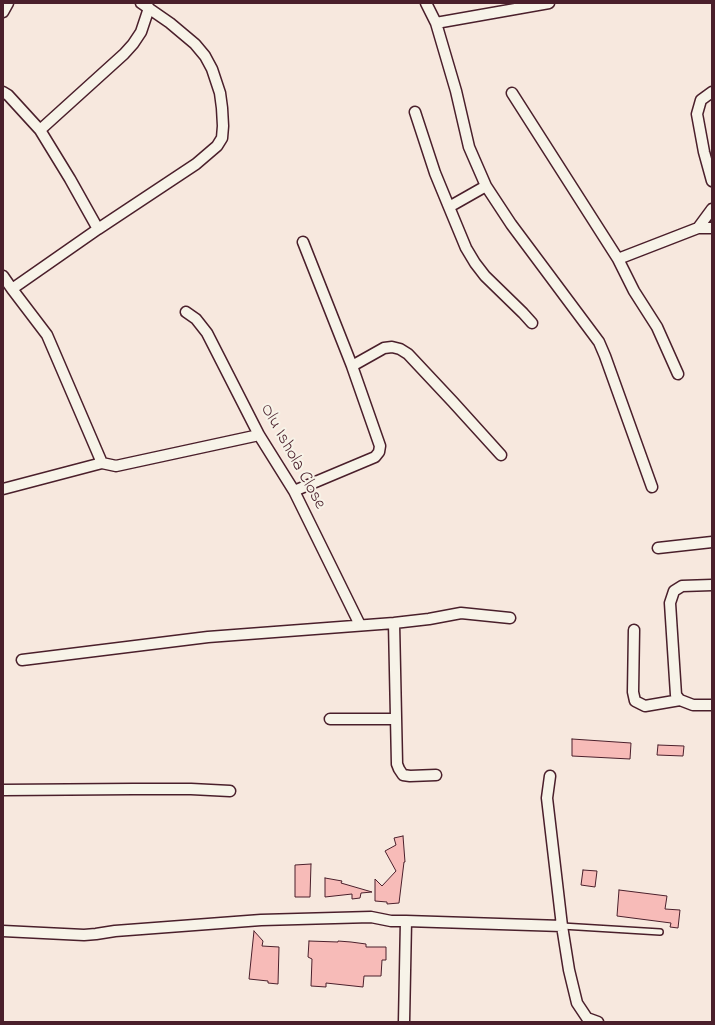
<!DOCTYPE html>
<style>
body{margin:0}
#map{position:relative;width:715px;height:1025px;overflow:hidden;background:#f7e8de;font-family:"Indie Flower",sans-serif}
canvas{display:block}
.frame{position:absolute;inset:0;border:4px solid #4a1f2b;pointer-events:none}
</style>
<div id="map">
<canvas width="715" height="1025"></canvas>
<div class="frame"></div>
</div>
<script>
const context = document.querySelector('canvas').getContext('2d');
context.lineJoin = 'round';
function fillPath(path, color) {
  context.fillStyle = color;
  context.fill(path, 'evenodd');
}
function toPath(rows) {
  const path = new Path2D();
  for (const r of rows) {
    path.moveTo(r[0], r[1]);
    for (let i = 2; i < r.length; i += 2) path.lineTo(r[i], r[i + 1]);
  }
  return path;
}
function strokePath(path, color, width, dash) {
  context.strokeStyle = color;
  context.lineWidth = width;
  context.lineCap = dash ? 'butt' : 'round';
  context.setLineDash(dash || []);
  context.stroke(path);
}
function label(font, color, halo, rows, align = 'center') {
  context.font = font + ' "Indie Flower",sans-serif';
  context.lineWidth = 4;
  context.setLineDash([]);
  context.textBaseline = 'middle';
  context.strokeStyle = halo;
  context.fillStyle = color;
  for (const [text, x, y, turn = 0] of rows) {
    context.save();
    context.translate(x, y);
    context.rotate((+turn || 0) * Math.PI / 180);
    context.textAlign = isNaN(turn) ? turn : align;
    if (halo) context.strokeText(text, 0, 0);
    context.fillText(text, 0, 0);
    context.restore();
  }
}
const building = toPath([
 [572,739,631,743,630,759,572,756,572,739],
 [658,745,684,746,683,756,657,755,658,745],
 [403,836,405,862,404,862,399,903,387,904,387,902,375,901,375,879,382,886,396,871,385,851,396,845,394,838,403,836],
 [311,864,310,897,295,897,295,865,311,864],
 [583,870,597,871,595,887,581,885,583,870],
 [325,878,342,881,341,883,372,892,361,893,360,898,352,899,352,894,325,897,325,878],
 [619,890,667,896,665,909,680,910,678,928,670,927,671,923,617,916,619,890],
 [254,931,263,941,262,946,279,947,278,984,268,983,268,981,249,979,254,931],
 [309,941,338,942,338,941,351,942,366,944,366,947,386,947,386,960,382,960,381,976,364,976,363,987,326,983,326,987,311,986,312,959,308,957,309,941]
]);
const service = toPath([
 [562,926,660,932]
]);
const minor = toPath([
 [426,3,436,23,456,91,469,147,486,186,511,224,599,342,605,356,652,487],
 [3,12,8,3],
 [436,23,549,3],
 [3,92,8,95,40,130,70,179,98,229],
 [712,92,701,100,697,114,704,152,712,181],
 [512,93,618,259,634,291,657,327,678,374],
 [415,112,435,173,449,207],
 [40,130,124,54,133,44,141,32,149,8],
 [486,186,449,207,466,248,475,263,485,276,523,313,532,323],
 [698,228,712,209],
 [618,259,698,228,712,228],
 [3,276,12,289,47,335,102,463],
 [12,289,98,229,196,164,217,146,222,138,223,126,222,108,220,93,212,69,205,56,195,44,170,23,141,3],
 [186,312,196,319,207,333,259,435,294,491,360,625],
 [352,366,384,348,392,347,400,349,408,354,453,402,501,455],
 [3,489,102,463,116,466,259,435],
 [294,491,375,457,379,452,380,446,352,366,303,242],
 [658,548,712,542],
 [712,585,682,586,674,591,670,603,676,695,680,700,693,705,712,705],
 [394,623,397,764,399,769,403,775,410,776,436,775],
 [634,630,633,692,635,701,645,706,680,700],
 [22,660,208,637,394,623,429,619,461,613,510,618],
 [330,719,396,719],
 [550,776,547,798,562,926,569,970,577,1003,587,1018,598,1022],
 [3,790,133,789,191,789,230,791],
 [406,921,562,926],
 [3,931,84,935,96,934,115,931,261,920,371,917,391,921,406,921,404,1022]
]);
const streetNames = [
 ["Olu Ishola Close",292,457,61]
];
fillPath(building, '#f7bbb8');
strokePath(building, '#4a1f2b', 1);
strokePath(service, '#4a1f2b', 8);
strokePath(minor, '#4a1f2b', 13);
strokePath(service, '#f7f3e8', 5);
strokePath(minor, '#f7f3e8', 10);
label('18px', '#4a1f2b', '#f7f3e8', streetNames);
</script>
